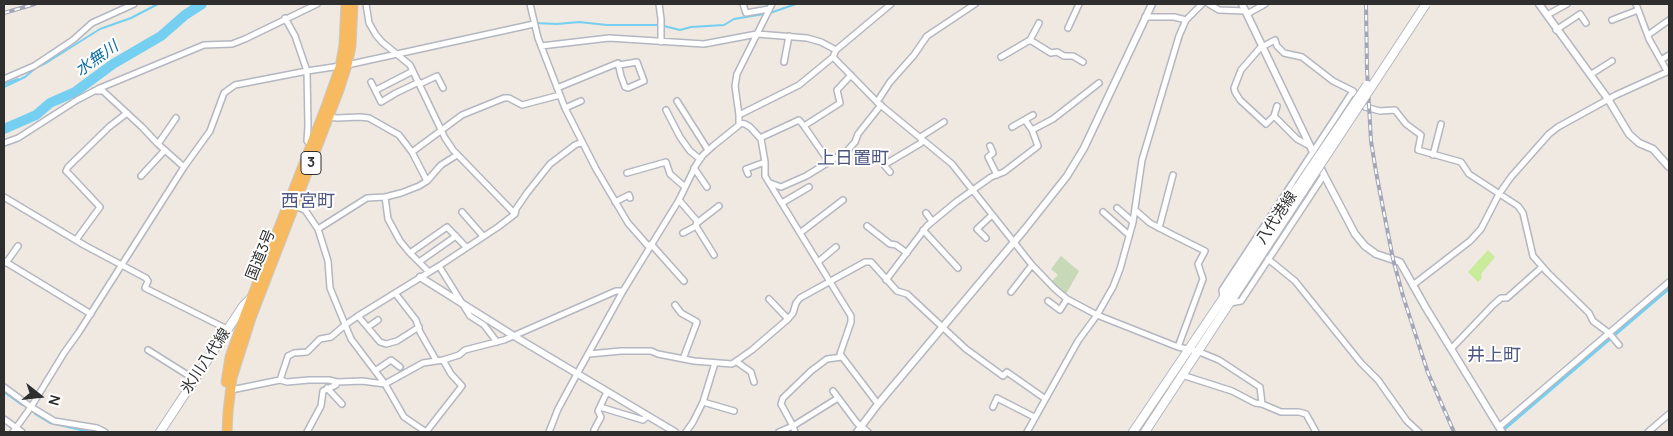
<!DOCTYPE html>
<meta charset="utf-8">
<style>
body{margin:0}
#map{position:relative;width:1673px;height:436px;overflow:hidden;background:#efe9e1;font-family:Manrope,sans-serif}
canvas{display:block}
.frame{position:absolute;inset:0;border:5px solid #2e2e2e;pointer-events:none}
.north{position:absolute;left:15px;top:371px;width:50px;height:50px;-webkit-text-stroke:4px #fff;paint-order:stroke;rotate:106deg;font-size:14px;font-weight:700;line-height:20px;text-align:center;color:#2e2e2e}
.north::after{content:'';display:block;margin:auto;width:18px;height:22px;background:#2e2e2e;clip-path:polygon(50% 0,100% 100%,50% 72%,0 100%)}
</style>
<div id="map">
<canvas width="1673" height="436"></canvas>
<div class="frame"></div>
<div class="north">N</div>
</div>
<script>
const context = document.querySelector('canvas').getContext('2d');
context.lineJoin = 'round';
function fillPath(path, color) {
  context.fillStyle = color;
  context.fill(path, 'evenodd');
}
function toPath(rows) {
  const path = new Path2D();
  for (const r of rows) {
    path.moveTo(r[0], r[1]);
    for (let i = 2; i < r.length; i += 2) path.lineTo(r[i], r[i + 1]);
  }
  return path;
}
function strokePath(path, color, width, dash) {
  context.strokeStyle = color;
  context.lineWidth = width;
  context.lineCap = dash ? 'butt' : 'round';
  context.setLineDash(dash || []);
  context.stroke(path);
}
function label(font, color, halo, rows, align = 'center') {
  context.font = font + ' Manrope,"Noto Sans JP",sans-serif';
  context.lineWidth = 4;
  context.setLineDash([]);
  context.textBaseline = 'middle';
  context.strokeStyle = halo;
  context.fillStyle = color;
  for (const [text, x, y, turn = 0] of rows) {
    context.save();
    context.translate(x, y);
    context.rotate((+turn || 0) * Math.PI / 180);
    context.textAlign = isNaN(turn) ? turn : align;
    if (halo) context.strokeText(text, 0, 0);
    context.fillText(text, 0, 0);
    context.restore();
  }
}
const cemetery = toPath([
 [1061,256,1079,271,1066,294,1051,282,1058,275,1051,269]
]);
const pitch = toPath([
 [1488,250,1495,257,1481,274,1482,278,1478,282,1468,272]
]);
const stream = toPath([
 [535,23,557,24,579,22,607,25,660,25,680,30,691,27,724,25,734,19,770,13,796,4],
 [4,84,18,79],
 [4,87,25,77,37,67,46,63,100,29,131,18,158,4],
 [4,392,22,405],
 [35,414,50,423,90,432]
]);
const canal = toPath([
 [1499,432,1669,287]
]);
const river = toPath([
 [4,129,36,115,50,103,75,92,113,64,161,36,185,15,202,4]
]);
const minor = toPath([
 [366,4,369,23,376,35,382,42,410,65,445,138,453,150,515,214],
 [530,4,538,38,565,108,596,169,628,223,649,247],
 [659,4,661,19,661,42],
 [743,4,746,13,769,9],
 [1209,4,1219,10,1246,11],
 [1636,4,1649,39,1667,71],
 [1247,14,1265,4],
 [1547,15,1567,4],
 [1145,17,1174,17,1186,20],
 [285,18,295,36,307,71,308,126,307,141,310,144],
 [1612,20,1638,10],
 [1068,28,1079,4],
 [1556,30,1580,14,1586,23],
 [1648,35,1669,20],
 [1030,40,1051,53,1057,52,1064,56,1073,56,1083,62],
 [541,46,609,38,704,44,757,34,807,38,821,42,836,50],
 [833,57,878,103,952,164,1032,265,1055,289,1067,299,1097,315,1178,347,1197,351,1219,360,1260,387,1262,404,1281,412,1299,412,1306,414,1316,432],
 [1001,57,1030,40,1039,23],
 [1661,60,1669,55],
 [784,62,789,36],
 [1590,75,1612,61],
 [4,79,34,66,73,40,92,23,134,4],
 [371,82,381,102,396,93,419,82],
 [420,84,437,76,443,88],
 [557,88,618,63,621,76,625,87,628,88,644,81,637,62,619,65],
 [376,90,413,71],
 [94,91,103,91,142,127,158,144,184,167],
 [677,101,708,150],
 [877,102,890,82,914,55,927,36,975,4],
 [565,108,581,101],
 [666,110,680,137,690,151,700,159],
 [739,115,799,85,833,57,836,50,891,4],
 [1274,116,1277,106],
 [328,117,337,118,360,117,369,118,399,135,412,152],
 [739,123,745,124,750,127,761,139,765,162,765,176,851,316,851,322,840,354,878,404],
 [804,126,829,162],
 [1012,127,1033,115],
 [1032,130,1053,119,1099,83],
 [760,138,799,120,804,126,840,103,837,90,851,75],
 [4,143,18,138,77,100,100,88,204,45,232,44,245,39,317,4],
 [158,144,176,118],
 [990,146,993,153,988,157,997,175],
 [1310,146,1297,139,1274,116,1266,124,1240,100,1235,92,1234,88,1241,70,1260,48,1275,40,1277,46,1284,53,1302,57,1333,81,1353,91,1365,107,1380,111,1395,110,1406,124,1421,135,1418,150,1461,162,1469,174,1518,206,1523,213,1533,256,1547,272,1589,313,1593,321,1609,333,1619,345],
 [1433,155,1441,124],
 [694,168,707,187],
 [890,172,884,165,921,143,922,136,944,122],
 [627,173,666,162,670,174,685,187],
 [748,174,746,169,765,162],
 [141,176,165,150],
 [427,181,412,152,462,115,504,98,509,98,522,105,560,95],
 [770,183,781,187,806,176,847,151,855,142,858,134,881,105],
 [4,197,84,245,146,278,148,281,145,288,227,329],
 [385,197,388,219,400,241,410,253],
 [679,200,697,221,696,226,714,255],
 [615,202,629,195,630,198],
 [782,203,809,187],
 [294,206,305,210,318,229,328,261,330,288,351,339,385,384,404,417,426,432],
 [1117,208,1133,222],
 [1135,210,1150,223,1171,234,1205,251,1198,264,1203,279,1178,347],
 [462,212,483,236],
 [1103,212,1129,235],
 [926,213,932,221],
 [697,223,719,206],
 [867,226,890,244,896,245,907,253],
 [1159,228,1173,175],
 [318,229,367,198,385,197,401,193,419,186,427,181,441,165,457,155],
 [923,230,958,268],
 [683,233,696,226],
 [800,233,843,200],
 [986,238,977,229,992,215],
 [76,240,100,207,70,175,66,171,68,167,109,127,127,113],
 [651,244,684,281],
 [1268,259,1295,281,1361,363,1378,380,1407,421,1419,432],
 [4,261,91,314],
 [419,262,456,236],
 [818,262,836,247],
 [6,263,18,246],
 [439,266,470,316,484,325,497,342],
 [429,272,410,253,447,227,466,247],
 [886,280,927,226,956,202,991,177,1004,172,1038,146,1032,130,1025,120],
 [1413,285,1470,241,1481,229,1499,194,1511,177,1549,134,1558,127,1616,95,1669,71],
 [1011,292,1032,265],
 [395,293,416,320,420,332,436,360],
 [1223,297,1222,290,1353,91],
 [769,299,788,319],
 [1048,301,1060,310,1067,299],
 [1230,303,1241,301,1324,175],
 [675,305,681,313,697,322,683,359],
 [358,316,380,342,386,344,397,341,419,327],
 [368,327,378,320],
 [1451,349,1493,305,1501,298,1507,298,1542,267],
 [148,350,194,379],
 [589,354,621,351,651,351,658,354,694,361,732,364,752,350,788,319,793,313,796,303,800,298,865,262,871,262,897,291,907,294,966,349,1003,376,1007,372,1044,398],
 [737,362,751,372,754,382],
 [375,371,391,360,400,367],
 [1182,375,1232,391,1255,403,1262,404],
 [280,380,288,356,294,353,307,352,320,339,331,337,345,325,358,316,439,266,498,227,515,214,516,209,527,193,550,164,575,145,580,143,583,144],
 [4,387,31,407,54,421,97,428,105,432],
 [327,388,342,404],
 [231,390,280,380,287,382,309,380,329,380,337,382,362,381,385,384,423,363,443,360,459,355,465,350,504,340,616,291,623,291],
 [833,391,857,423,868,432],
 [703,402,734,411],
 [600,407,643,420,648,416],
 [993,407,997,398,1034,417],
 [4,419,22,432],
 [1499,427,1669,282],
 [594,430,601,417,598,411,607,392],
 [13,432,31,407,64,353,79,332,184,167,210,131,224,93,235,85,307,71,347,65,534,24],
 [307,432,321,406,323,391,336,385,337,382],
 [426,432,462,386,451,374,443,360],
 [549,432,558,409,577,374,623,291,679,200,696,165,703,155,713,146,739,125,739,115,735,86,737,74,772,4],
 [686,432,693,422,703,402,715,363],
 [779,432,793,426,838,398],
 [795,432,793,426,781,404,783,398,811,371,827,359,842,357],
 [1027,432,1078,341,1097,315,1113,287,1120,269,1133,222,1142,160,1179,36,1186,20,1202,4],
 [1648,432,1669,414]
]);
const tertiary = toPath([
 [1242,4,1324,175,1355,234,1365,246,1376,254,1400,262,1426,308,1502,432],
 [1539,4,1608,99,1629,134,1639,143,1653,149,1669,167],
 [420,277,514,336,675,432],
 [857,432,878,404,1025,229,1067,176,1084,148,1152,4]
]);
const secondary = toPath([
 [160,432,243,306,252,297],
 [1133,432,1298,187],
 [1145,432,1303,191]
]);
const trunk = toPath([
 [226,382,230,357,245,315,327,104,340,67,344,45,346,4],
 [227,432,228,412,232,378,251,318,339,90,347,65,351,46,353,4]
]);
const rail = toPath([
 [1366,4,1367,70,1371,141,1376,172,1393,259,1403,296,1428,373,1454,432],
 [4,13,35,4]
]);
const secondaryBridge = toPath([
 [1298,187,1367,85],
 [1303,191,1426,4]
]);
const shields = [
 [311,163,20]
];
const shieldNames = [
 ["3",311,163]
];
const streetNames = [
 ["八代港線",1277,218,-56],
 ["国道3号",261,255,-68],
 ["氷川八代線",206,361,-56]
];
const waterNames = [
 ["水無川",97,59,-35]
];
const quarterNames = [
 ["上日置町",853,159],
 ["西宮町",308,202],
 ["井上町",1494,356]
];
fillPath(cemetery, '#c8d9b8');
fillPath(pitch, '#c9ec9a');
strokePath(stream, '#75cff0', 2);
strokePath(canal, '#75cff0', 5.5);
strokePath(river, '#75cff0', 10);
strokePath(minor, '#b4b7c1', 8);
strokePath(tertiary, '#b4b7c1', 9);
strokePath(secondary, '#b4b7c1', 10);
strokePath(trunk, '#c9c9c9', 11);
strokePath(minor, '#fff', 5);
strokePath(tertiary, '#fff', 6);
strokePath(secondary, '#fff', 8);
strokePath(trunk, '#f8ba60', 9);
strokePath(rail, '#a3a6b8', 4);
strokePath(rail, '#fff', 2, [5.5]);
strokePath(secondaryBridge, '#b4b7c1', 10, []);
strokePath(secondaryBridge, '#fff', 8);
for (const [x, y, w] of shields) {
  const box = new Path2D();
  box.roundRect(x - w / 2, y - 11.5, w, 23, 4);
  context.fillStyle = '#fff';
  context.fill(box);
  strokePath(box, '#2e2e2e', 1);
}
label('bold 14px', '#2e2e2e', null, shieldNames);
label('15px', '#2e2e2e', '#fff', streetNames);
label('italic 16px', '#0d6fa3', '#fff', waterNames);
label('18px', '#4d5680', '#fff', quarterNames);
</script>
